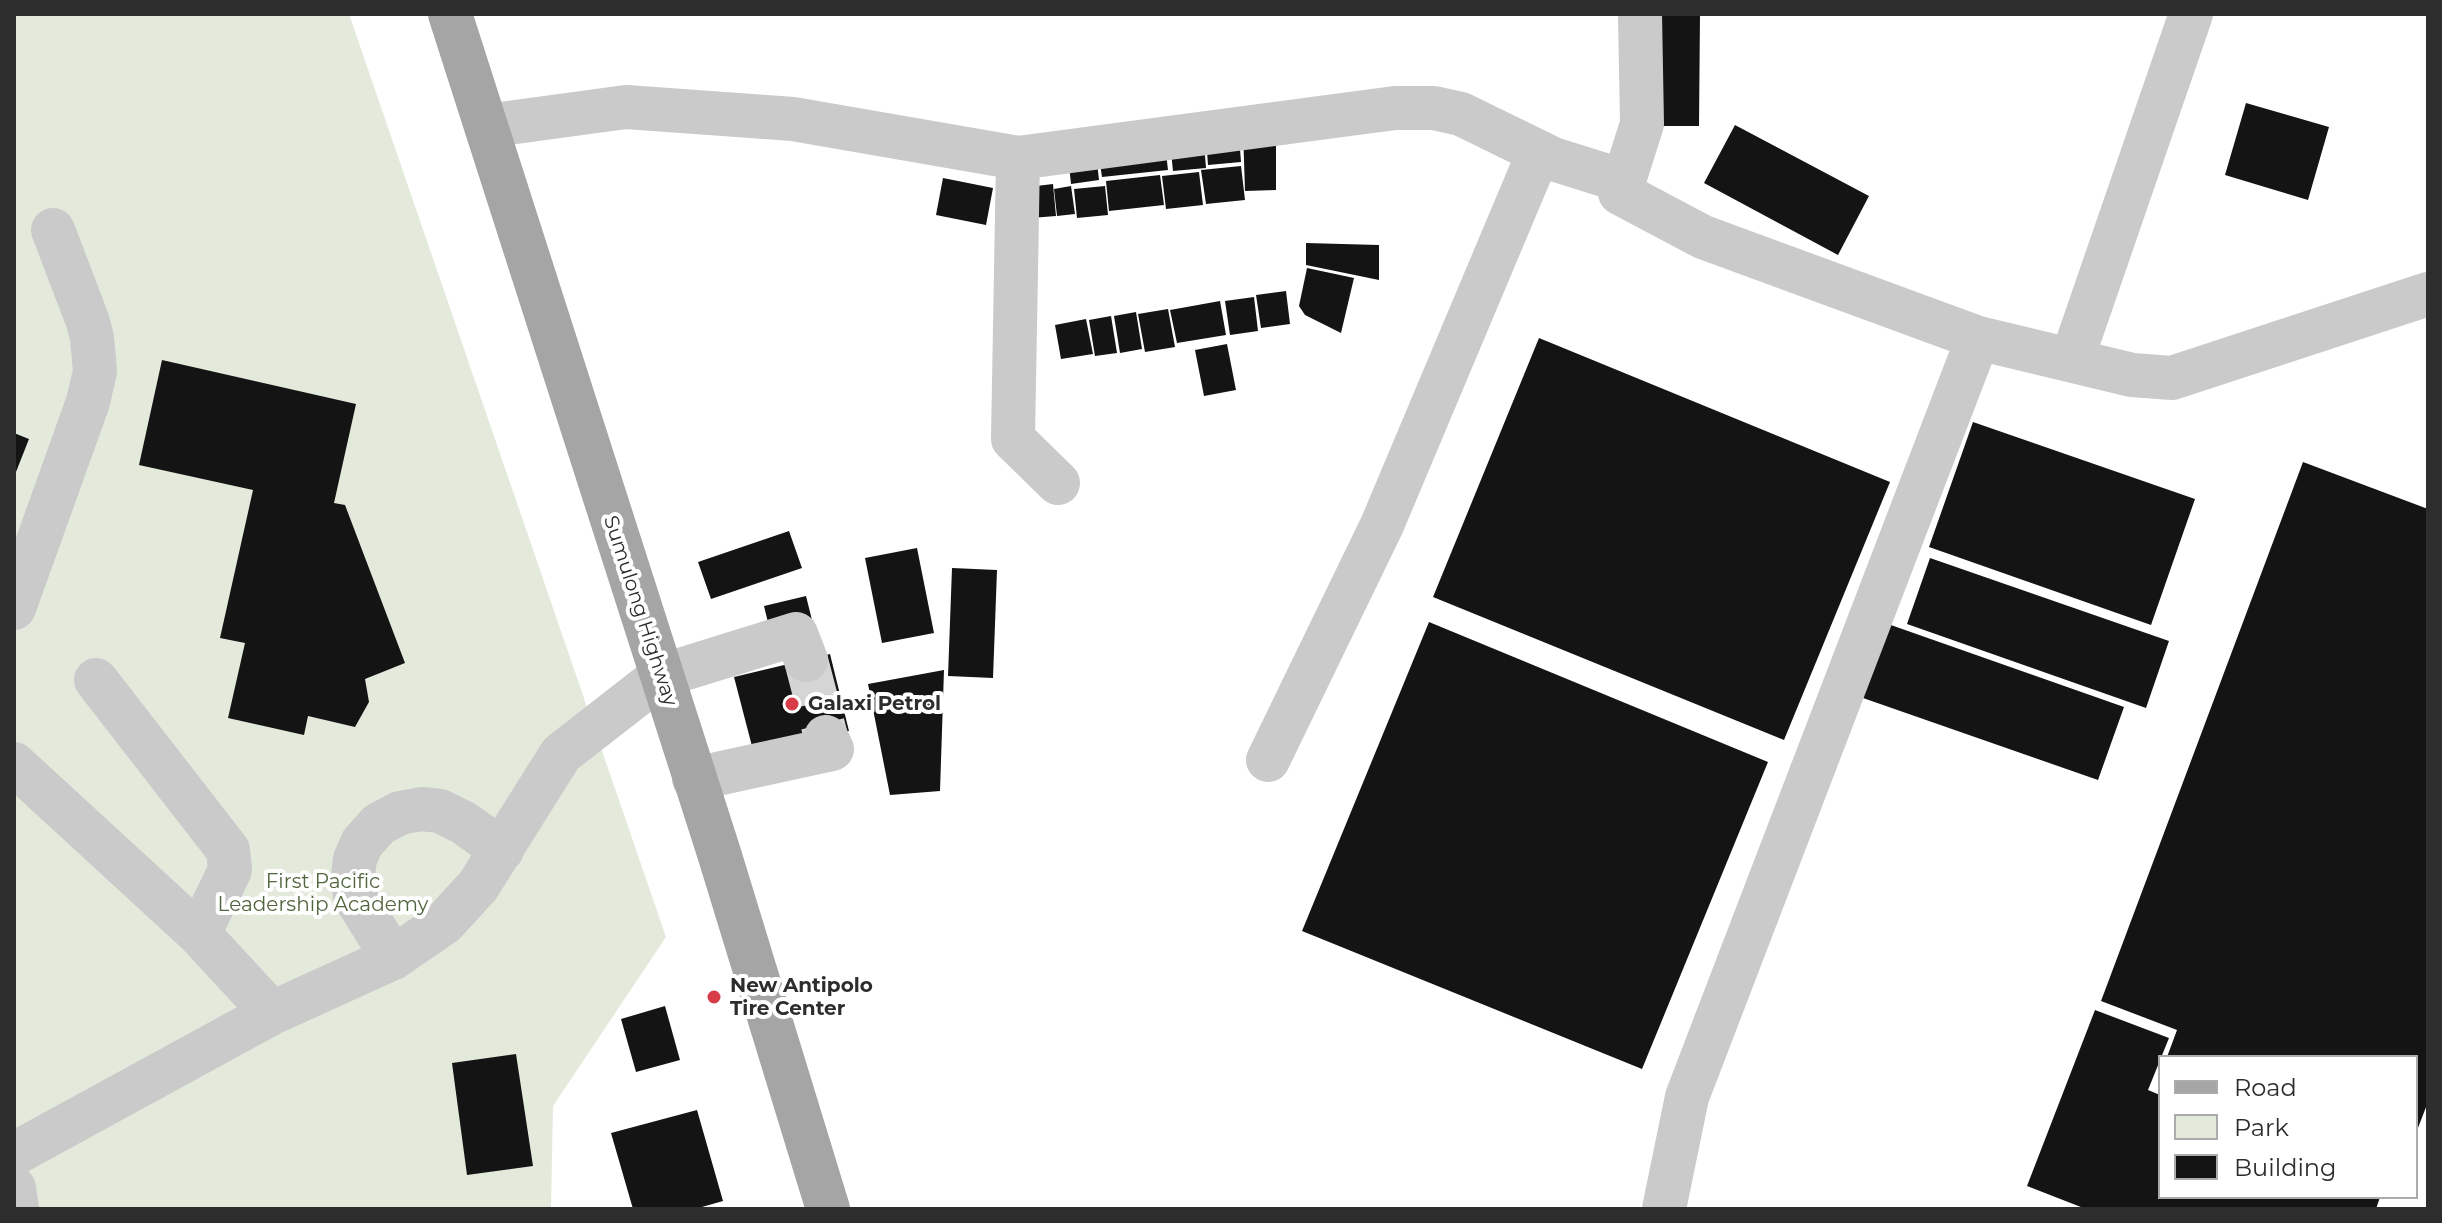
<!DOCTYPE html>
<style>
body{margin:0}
#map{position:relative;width:2442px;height:1223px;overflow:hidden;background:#fff;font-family:Montserrat,sans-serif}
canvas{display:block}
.frame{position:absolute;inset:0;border:16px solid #2d2d2d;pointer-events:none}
.legend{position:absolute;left:2158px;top:1055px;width:260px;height:144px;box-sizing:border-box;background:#fff;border:2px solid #ababab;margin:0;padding:10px 14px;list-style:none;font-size:24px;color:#2d2d2d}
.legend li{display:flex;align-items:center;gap:16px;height:40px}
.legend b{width:40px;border:2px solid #ababab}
</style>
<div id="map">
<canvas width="2442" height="1223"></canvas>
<div class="frame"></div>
<ul class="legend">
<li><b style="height:10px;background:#a5a5a5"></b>Road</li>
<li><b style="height:22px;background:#e3eadc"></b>Park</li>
<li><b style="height:22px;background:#141414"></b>Building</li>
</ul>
</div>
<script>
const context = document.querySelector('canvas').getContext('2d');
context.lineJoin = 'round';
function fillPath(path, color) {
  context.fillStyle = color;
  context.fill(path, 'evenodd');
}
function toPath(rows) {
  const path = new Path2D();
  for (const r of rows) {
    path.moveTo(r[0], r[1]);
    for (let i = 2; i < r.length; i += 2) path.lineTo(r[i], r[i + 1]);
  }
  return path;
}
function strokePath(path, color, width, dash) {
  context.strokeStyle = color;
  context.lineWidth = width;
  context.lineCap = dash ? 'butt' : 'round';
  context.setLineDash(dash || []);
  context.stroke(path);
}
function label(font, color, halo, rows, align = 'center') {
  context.font = font + ' Montserrat,sans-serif';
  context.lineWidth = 8;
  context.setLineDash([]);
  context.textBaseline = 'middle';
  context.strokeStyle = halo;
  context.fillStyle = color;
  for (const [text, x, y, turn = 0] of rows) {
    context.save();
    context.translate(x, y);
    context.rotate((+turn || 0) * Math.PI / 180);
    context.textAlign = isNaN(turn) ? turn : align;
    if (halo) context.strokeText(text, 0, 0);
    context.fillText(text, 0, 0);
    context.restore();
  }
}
const green = toPath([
 [14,14,349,14,666,937,553,1106,551,1209,14,1209]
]);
const building = toPath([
 [1653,14,1700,14,1699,126,1652,126],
 [2246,103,2329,127,2308,200,2225,175],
 [1735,125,1869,196,1838,255,1704,183],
 [1276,129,1276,190,1245,191,1243,130],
 [1203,130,1206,168,1173,171,1169,133],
 [1239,135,1241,162,1208,165,1206,138],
 [1164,136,1168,170,1102,177,1097,143],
 [1095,144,1099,180,1071,184,1067,147],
 [1241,166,1245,200,1206,204,1201,170],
 [1199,172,1203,205,1166,209,1162,176],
 [1160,175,1164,205,1109,211,1106,181],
 [943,178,993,188,986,225,936,215],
 [1053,184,1056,216,1031,218,1028,187],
 [1071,186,1075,214,1057,216,1054,189],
 [1105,186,1108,215,1077,218,1074,189],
 [1306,243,1379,245,1379,280,1306,265],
 [1307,268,1354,278,1341,333,1305,315,1299,306],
 [1286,291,1290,324,1261,328,1256,295],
 [1254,297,1258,331,1230,335,1225,301],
 [1220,301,1226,335,1177,343,1170,310],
 [1168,309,1175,347,1145,352,1138,314],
 [1136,312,1142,349,1120,353,1114,316],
 [1111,316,1117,353,1095,356,1089,320],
 [1086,319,1093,354,1061,359,1055,325],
 [1539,338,1890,482,1784,740,1433,597],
 [1227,344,1236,390,1204,396,1195,350],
 [162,360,356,404,334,503,345,505,405,663,365,679,369,702,355,727,308,716,304,735,228,718,245,643,220,638,253,490,139,465],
 [1973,422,2195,499,2151,625,1929,547],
 [14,433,29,439,14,477],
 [2303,462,2428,509,2428,1102,2416,1133,2416,1057,2167,1057,2177,1030,2101,1001],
 [789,531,802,568,711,599,698,562],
 [917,548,934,633,882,643,865,558],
 [1930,558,2169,641,2146,708,1907,624],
 [952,568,997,570,993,678,948,676],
 [806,596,813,624,771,635,764,606],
 [1429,622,1768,762,1642,1069,1302,931],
 [1888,624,2124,707,2098,780,1863,698],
 [830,654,849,731,754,754,734,677],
 [944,670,940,791,890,795,868,684],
 [665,1006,680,1060,636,1072,621,1019],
 [2095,1010,2169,1038,2148,1090,2160,1095,2160,1197,2380,1197,2376,1209,2086,1209,2027,1186],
 [516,1054,533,1166,467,1175,452,1063],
 [697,1110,723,1201,695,1209,633,1209,611,1133]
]);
const minorTunnel = toPath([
 [806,660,826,737]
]);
const minor = toPath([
 [486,126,626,107,793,119,1018,158,1395,108,1434,108,1461,114,1553,159,1617,179,1620,193,1703,237,1978,338,2132,375,2172,378,2428,294],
 [1018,158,1013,439,1058,483],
 [1620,193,1642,124,1640,14],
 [2072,359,2191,14],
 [14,608,88,402,95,371,92,338,88,322,53,230],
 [96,680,228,850,230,870,199,934],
 [1268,760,1382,525,1539,152],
 [14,764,199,934,272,1013,393,958,444,923,478,886,561,754,661,676,796,634,806,660],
 [694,779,832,749,826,737],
 [393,958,355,897,353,876,355,859,362,843,379,824,400,813,421,809,440,811,464,823,502,850],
 [14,1154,272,1013],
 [14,1188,17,1209],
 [1664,1209,1687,1097,1978,338]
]);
const major = toPath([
 [450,14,719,853,828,1209]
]);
const markers = [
 [792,704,8,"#d73c48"],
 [714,997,8,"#d73c48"]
];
const streetNames = [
 ["Sumulong Highway",640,611,72]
];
const poiNames = [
 ["Galaxi Petrol",808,704],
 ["New Antipolo",730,986],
 ["Tire Center",730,1009]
];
const parkNames = [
 ["First Pacific",323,882],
 ["Leadership Academy",323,905]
];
fillPath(green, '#e3eadc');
fillPath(building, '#141414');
strokePath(minorTunnel, '#d5d5d5', 44, [44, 22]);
strokePath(minor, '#cacaca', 44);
strokePath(major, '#a5a5a5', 44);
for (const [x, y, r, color] of markers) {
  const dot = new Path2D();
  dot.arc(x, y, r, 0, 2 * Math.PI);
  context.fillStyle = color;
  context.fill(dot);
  strokePath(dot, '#fff', 3);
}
label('20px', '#2d2d2d', '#fff', streetNames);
label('bold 20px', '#2d2d2d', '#fff', poiNames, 'left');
label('20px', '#51653e', '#fff', parkNames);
</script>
